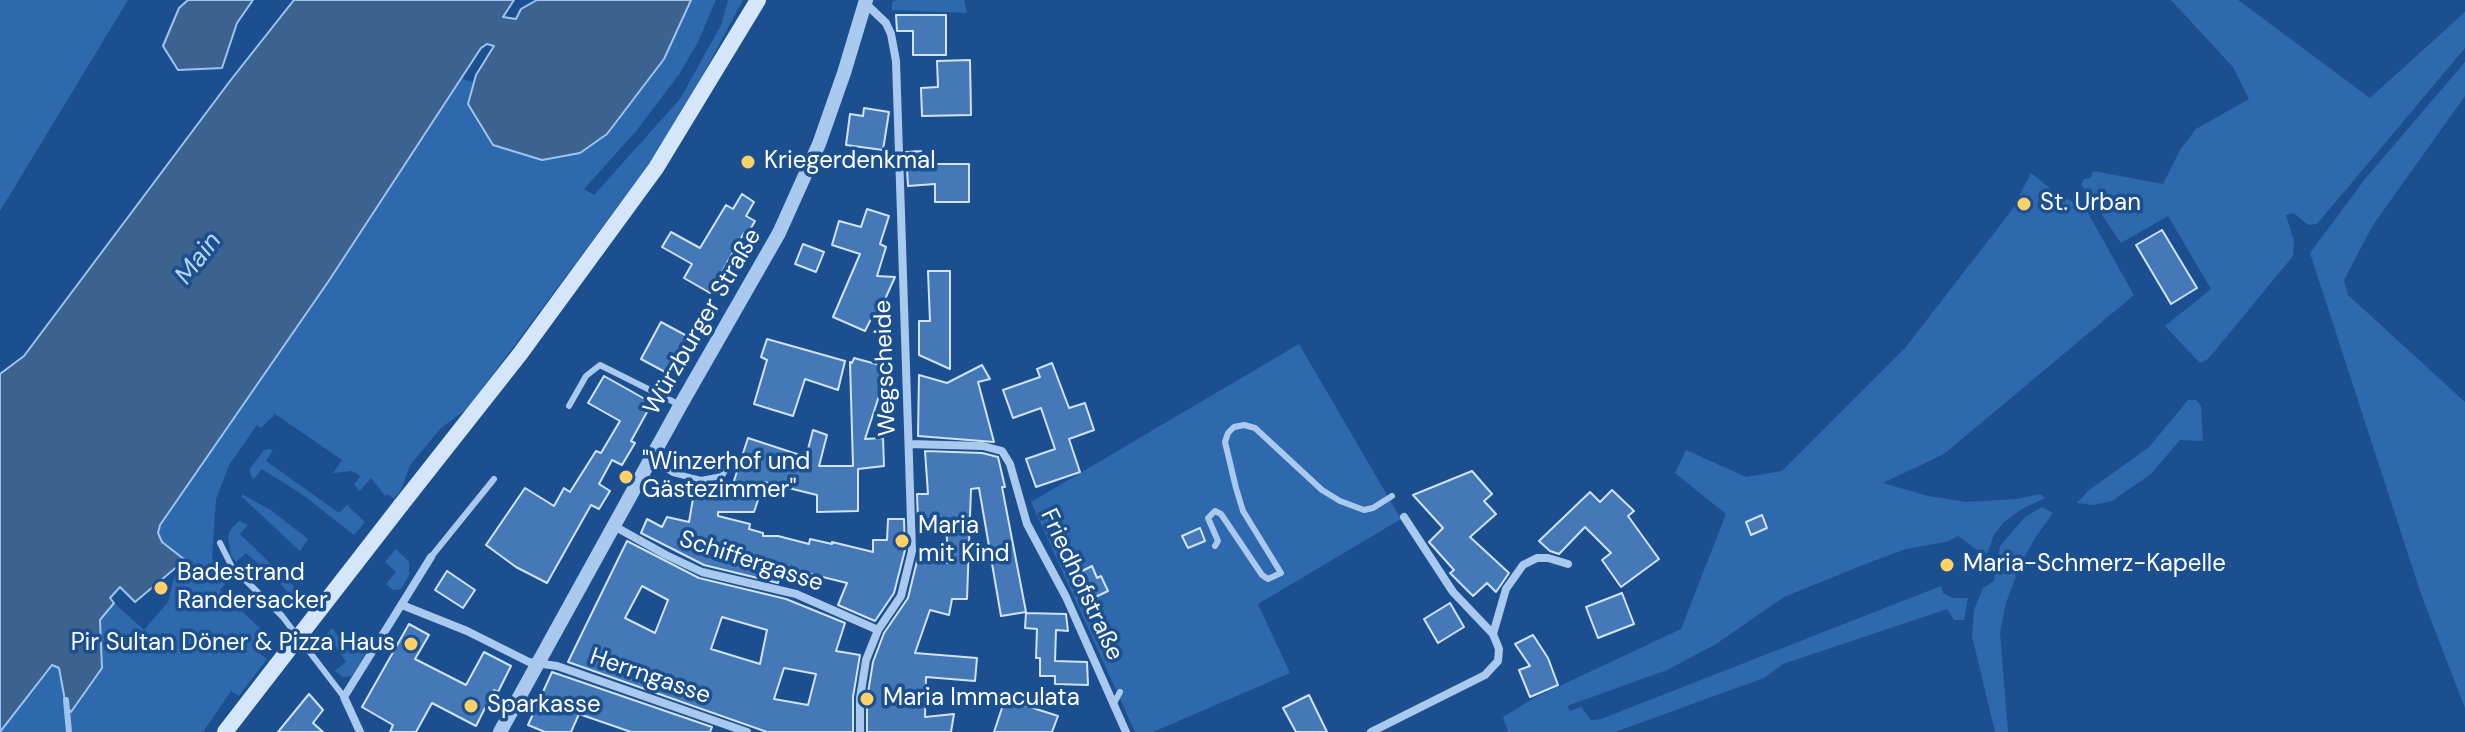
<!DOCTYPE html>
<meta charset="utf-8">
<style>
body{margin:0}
canvas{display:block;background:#1b4f8f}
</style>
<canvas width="2465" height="732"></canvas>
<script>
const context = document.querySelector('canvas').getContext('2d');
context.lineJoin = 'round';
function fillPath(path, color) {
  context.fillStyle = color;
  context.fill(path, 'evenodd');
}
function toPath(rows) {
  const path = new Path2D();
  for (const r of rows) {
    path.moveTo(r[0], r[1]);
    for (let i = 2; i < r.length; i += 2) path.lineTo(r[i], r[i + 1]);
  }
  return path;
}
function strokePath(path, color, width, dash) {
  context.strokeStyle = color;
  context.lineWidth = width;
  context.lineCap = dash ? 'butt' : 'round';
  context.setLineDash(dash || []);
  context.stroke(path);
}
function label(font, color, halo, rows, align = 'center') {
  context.font = font + ' "DM Sans",sans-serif';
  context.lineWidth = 7;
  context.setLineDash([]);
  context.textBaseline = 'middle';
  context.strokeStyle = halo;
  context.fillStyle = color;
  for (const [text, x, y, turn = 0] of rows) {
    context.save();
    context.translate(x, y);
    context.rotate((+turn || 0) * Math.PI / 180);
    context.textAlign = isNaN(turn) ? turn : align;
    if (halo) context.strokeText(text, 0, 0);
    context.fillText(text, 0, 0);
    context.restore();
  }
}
const green = toPath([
 [0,0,128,0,0,211],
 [691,0,716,0,698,42,680,73,637,130,584,189,594,195,680,99,721,25,728,0,743,0,691,97,649,164,468,408,441,428,410,465,401,490,394,499,387,494,385,496,371,478,360,491,354,485,360,476,352,471,333,473,342,460,275,414,261,428,257,425,229,465,216,499,212,558,230,578,220,590,272,640,260,654,267,659,239,696,231,691,203,732,0,732,51,665,59,667,65,706,72,711,102,668,100,621,114,603,144,630,168,602,174,578,184,566,185,560,162,542,158,533,160,525,328,282,462,79,473,82,468,104,493,145,542,160,664,59],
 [897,0,964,0,967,13,892,10,892,2],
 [2171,0,2238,0,2370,98,2465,12,2465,48,2317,224,2308,225,2294,213,2286,215,2294,241,2293,256,2208,359,2200,363,2165,326,2211,289,2168,216,2121,243,2081,184,2084,179,2091,178,2093,171,2163,184,2180,150,2196,129,2249,99,2233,67],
 [2465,62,2465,96,2373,225,2344,280,2348,295,2465,402,2465,708,2422,597,2310,253,2365,179],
 [2031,173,2057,194,2085,208,2134,295,1944,454,1883,483,1928,496,1966,502,2017,499,2040,494,2045,498,2022,509,2004,522,1994,535,1987,554,1977,550,1958,536,1946,542,1906,549,1868,563,1784,597,1716,644,1667,670,1567,706,1570,711,1581,707,1591,720,1601,719,1941,586,1943,593,1953,598,1968,598,1964,620,1954,620,1947,609,1783,664,1764,678,1615,732,1508,732,1503,717,1534,698,1681,629,1726,514,1675,473,1686,450,1746,477,1782,471,1905,348,2012,210],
 [1299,344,1401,519,1258,604,1290,673,1153,732,1135,732,1031,502],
 [2188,400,2196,400,2201,406,2203,441,2180,440,2151,474,2112,501,2093,505,2077,503,2088,491,2149,447],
 [268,449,273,450,266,461,339,513,347,505,365,522,354,535,303,495,262,469,253,480,249,470,263,451],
 [242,494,272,511,308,539,300,551,242,497],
 [2042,507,2053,513,2035,538,2020,565,2006,603,2000,632,2008,732,1995,732,1972,636,1974,610,1983,588,1994,581,2000,546,2025,517],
 [239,521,248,525,240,534,305,597,299,604,273,576,246,553,236,562,231,556,228,538,230,530],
 [396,549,409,562,409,575,401,589,393,590,386,584,396,572,385,562],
 [332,628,350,654,362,645,366,652,352,676,343,677,335,671,346,662,327,634]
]);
const water = toPath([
 [188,0,253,0,237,23,222,68,178,70,163,46,179,8,188,0],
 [294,0,514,0,503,17,516,19,521,9,537,0,691,0,664,59,607,134,580,153,542,160,493,145,468,104,476,75,494,46,487,44,481,48,328,282,160,525,158,533,162,542,185,560,135,602,120,587,110,598,114,603,100,620,102,668,71,712,66,706,59,668,52,665,0,732,0,374,24,356,230,81,294,0]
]);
const stream = toPath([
 [66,700,69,732]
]);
const building = toPath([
 [896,15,946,15,946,55,913,55,913,31,897,31,896,15],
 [970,60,971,115,922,116,921,88,938,87,937,61,970,60],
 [864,108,889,112,883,150,846,145,850,114,863,116,864,108],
 [921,151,922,164,969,164,969,202,935,202,935,184,908,186,906,152,921,151],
 [742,194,754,202,746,216,755,221,747,235,744,233,710,293,684,278,692,264,662,247,671,232,700,248,726,205,733,209,742,194],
 [867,209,889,216,880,244,886,247,877,276,895,277,877,317,873,315,865,331,833,317,860,254,832,245,839,221,861,227,867,209],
 [2162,230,2197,288,2171,304,2136,245,2162,230],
 [803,244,824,252,816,272,795,264,803,244],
 [928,271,950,271,950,369,919,355,919,321,930,321,928,271],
 [661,322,687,336,667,373,641,359,661,322],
 [767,339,845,361,838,390,805,379,793,416,754,404,767,360,761,357,767,339],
 [854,358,891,368,884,397,879,396,865,439,883,438,884,466,858,469,858,511,817,512,817,495,764,482,754,512,718,512,718,516,750,524,749,529,763,533,763,536,778,536,809,544,810,539,832,544,832,542,873,552,873,540,887,540,888,519,904,519,905,550,894,593,875,621,838,605,847,583,782,567,778,583,704,565,641,533,647,519,662,527,667,517,689,522,695,487,730,493,748,438,806,457,813,430,827,435,819,466,853,466,850,362,852,363,854,358],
 [1052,363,1069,408,1085,403,1094,430,1069,439,1080,472,1036,487,1026,459,1055,449,1041,408,1013,418,1003,390,1040,377,1037,369,1052,363],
 [982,365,990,379,978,382,994,442,918,436,919,375,947,383,982,365],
 [604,376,652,403,631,441,635,443,622,465,612,460,599,484,610,491,599,509,591,505,547,583,516,567,486,545,525,488,554,506,564,488,570,492,596,451,601,453,620,421,588,403,604,376],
 [925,451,982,453,998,457,1005,487,1002,487,1026,612,1001,616,979,488,971,489,967,599,952,599,949,615,930,610,915,653,977,658,975,681,926,677,925,717,954,714,951,732,867,732,867,699,873,662,884,633,908,598,918,557,948,563,946,520,918,520,917,494,928,494,925,451],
 [1472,471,1492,494,1484,501,1496,514,1470,537,1509,573,1496,592,1487,583,1473,596,1450,573,1454,570,1429,542,1443,528,1413,495,1472,471],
 [1612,490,1634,511,1628,516,1659,559,1621,587,1602,560,1611,553,1585,527,1559,554,1550,551,1539,541,1590,492,1600,502,1612,490],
 [1762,515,1767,528,1751,535,1746,522,1762,515],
 [1200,528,1205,541,1188,548,1182,536,1200,528],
 [627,541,699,578,786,599,845,623,836,651,860,655,853,697,853,732,767,732,568,662,627,541],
 [642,586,668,600,655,633,625,618,642,586],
 [722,617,767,630,760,664,711,649,722,617],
 [784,668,816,674,808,705,774,699,784,668],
 [1092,566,1097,578,1101,576,1108,591,1089,600,1076,574,1092,566],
 [447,571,475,590,463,608,435,590,447,571],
 [1622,593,1634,624,1598,638,1586,607,1622,593],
 [1450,603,1464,627,1438,643,1424,619,1450,603],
 [1026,613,1066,614,1068,631,1056,630,1055,661,1087,662,1088,685,1055,684,1055,676,1040,676,1040,658,1036,658,1037,629,1025,628,1026,613],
 [409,624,429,635,415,659,466,685,484,652,511,666,498,692,494,690,476,726,432,703,416,732,390,732,393,725,362,707,409,624],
 [1533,635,1548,658,1558,685,1530,697,1519,670,1530,666,1515,644,1533,635],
 [552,672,712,727,710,732,631,732,579,714,571,732,545,732,528,725,552,672],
 [309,694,323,710,313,723,323,732,278,732,309,694],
 [1309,695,1327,732,1296,732,1283,708,1309,695],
 [1005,699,1058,716,1052,732,994,732,1005,699]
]);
const service = toPath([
 [569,406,586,376,600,365,678,404],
 [652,460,673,473,701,480,722,476,732,458],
 [220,543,232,567,282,616,344,697],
 [1215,546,1218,541,1208,518,1215,511,1221,514,1262,575,1268,579,1281,573,1243,511,1236,488,1225,442,1228,433,1234,427,1244,425,1255,428,1322,490,1340,501,1364,510,1373,508,1392,496],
 [431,557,494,479],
 [1114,703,1120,692]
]);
const minor = toPath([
 [909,444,983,446,1002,451,1010,464,1027,524,1066,597,1126,732],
 [614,526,666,555,702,572,796,594,878,630],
 [402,605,467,631,529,662,557,666,747,732],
 [1493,634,1506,589,1523,565,1537,558,1548,558,1568,564],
 [360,732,344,697,431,557],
 [860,732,860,698,866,660,878,630,901,596,912,551,896,61,891,34,886,23,865,3],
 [1371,732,1485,675,1498,661,1499,649,1493,634,1453,592,1404,517]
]);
const tertiary = toPath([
 [500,732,680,406,779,233,819,144,844,73,866,0]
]);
const secondary = toPath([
 [401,505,520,354,656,168,758,0],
 [225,732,276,666]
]);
const secondaryBridge = toPath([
 [276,666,401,505]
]);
const markers = [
 [748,162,8,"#ffd166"],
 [2024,204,8,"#ffd166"],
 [626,477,8,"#ffd166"],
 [902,541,8,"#ffd166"],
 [1947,565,8,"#ffd166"],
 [161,588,8,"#ffd166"],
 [411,644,8,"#ffd166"],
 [867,699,8,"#ffd166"],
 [471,706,8,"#ffd166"]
];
const poiNames = [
 ["Kriegerdenkmal",764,162],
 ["St. Urban",2040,204],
 ["\"Winzerhof und",642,463],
 ["Gästezimmer\"",642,491],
 ["Maria",918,527],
 ["mit Kind",918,555],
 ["Maria-Schmerz-Kapelle",1963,565],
 ["Badestrand",177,574],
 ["Randersacker",177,602],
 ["Pir Sultan Döner & Pizza Haus",395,644,"right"],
 ["Maria Immaculata",883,699],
 ["Sparkasse",487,706]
];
const streetNames = [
 ["Würzburger Straße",703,322,-60],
 ["Wegscheide",886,368,-92],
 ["Schiffergasse",751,562,18],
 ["Friedhofstraße",1081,585,65],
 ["Herrngasse",650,677,19]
];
const waterNames = [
 ["Main",199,259,-52]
];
fillPath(green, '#2e69ad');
fillPath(water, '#3c6290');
strokePath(water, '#9cc4f0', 2);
strokePath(stream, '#9cc4f0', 6);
fillPath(building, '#4478b7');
strokePath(building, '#cfe3fa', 2);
strokePath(service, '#a9c9ee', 6);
strokePath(minor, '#a9c9ee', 8);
strokePath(tertiary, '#a9c9ee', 14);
strokePath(secondary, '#d6e6fa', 16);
strokePath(secondaryBridge, '#d6e6fa', 16);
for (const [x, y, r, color] of markers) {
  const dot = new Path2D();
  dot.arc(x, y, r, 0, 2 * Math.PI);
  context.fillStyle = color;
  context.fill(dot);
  strokePath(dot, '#1b4f8f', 3);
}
label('24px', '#fff', '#1b4f8f', poiNames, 'left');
label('24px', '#fff', '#1b4f8f', streetNames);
label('italic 26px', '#b5d3f5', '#1b4f8f', waterNames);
</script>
